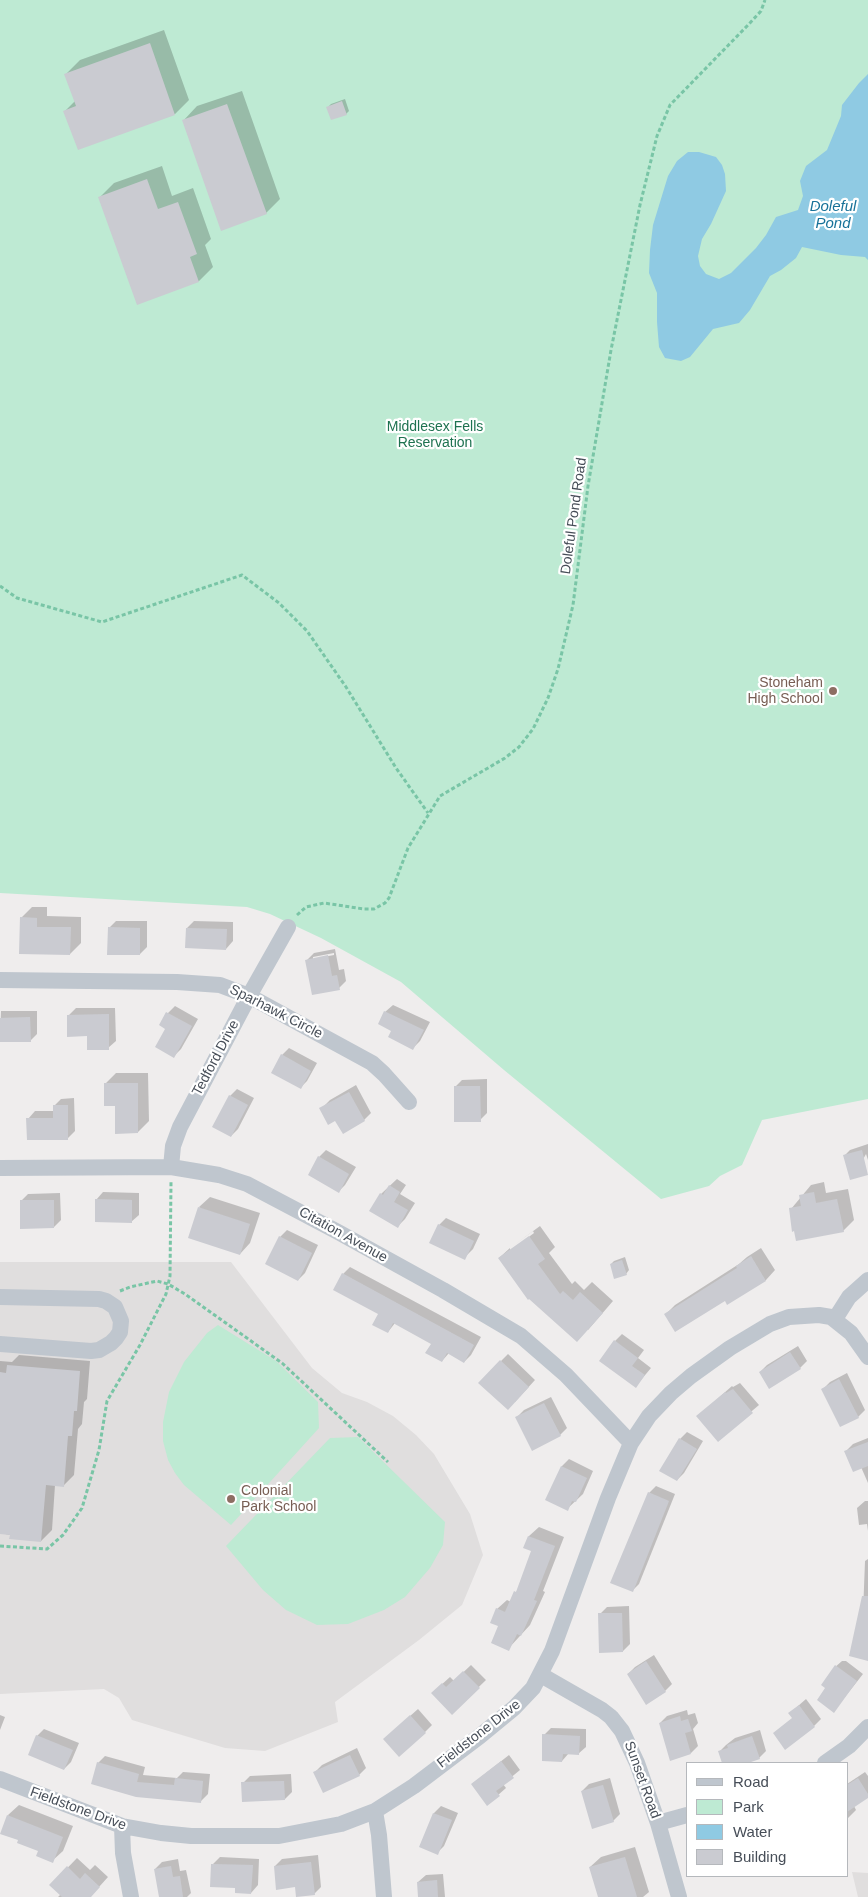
<!DOCTYPE html>
<style>
body{margin:0}
#map{position:relative;width:868px;height:1897px;overflow:hidden;background:#efeded;font-family:Helvetica,sans-serif}
canvas{display:block}
.legend{position:absolute;left:686px;top:1762px;width:162px;height:115px;box-sizing:border-box;background:#fff;border:1px solid #b5b8bc;margin:0;padding:6px 9px;list-style:none;font-size:15px;color:#474e58}
.legend li{display:flex;align-items:center;gap:10px;height:25px}
.legend b{width:25px;border:1px solid #b5b8bc}
</style>
<div id="map">
<canvas width="868" height="1897"></canvas>
<ul class="legend">
<li><b style="height:6px;background:#bfc6ce"></b>Road</li>
<li><b style="height:14px;background:#beead3"></b>Park</li>
<li><b style="height:14px;background:#8fcae3"></b>Water</li>
<li><b style="height:14px;background:#cacbd1"></b>Building</li>
</ul>
</div>
<script>
const context = document.querySelector('canvas').getContext('2d');
context.lineJoin = 'round';
function fillPath(path, color) {
  context.fillStyle = color;
  context.fill(path, 'evenodd');
}
function toPath(rows) {
  const path = new Path2D();
  for (const r of rows) {
    path.moveTo(r[0], r[1]);
    for (let i = 2; i < r.length; i += 2) path.lineTo(r[i], r[i + 1]);
  }
  return path;
}
function strokePath(path, color, width, dash) {
  context.strokeStyle = color;
  context.lineWidth = width;
  context.lineCap = dash ? 'butt' : 'round';
  context.setLineDash(dash || []);
  context.stroke(path);
}
function label(font, color, halo, rows, align = 'center') {
  context.font = font + ' Helvetica,sans-serif';
  context.lineWidth = 4.5;
  context.setLineDash([]);
  context.textBaseline = 'middle';
  context.strokeStyle = halo;
  context.fillStyle = color;
  for (const [text, x, y, turn = 0] of rows) {
    context.save();
    context.translate(x, y);
    context.rotate((+turn || 0) * Math.PI / 180);
    context.textAlign = isNaN(turn) ? turn : align;
    if (halo) context.strokeText(text, 0, 0);
    context.fillText(text, 0, 0);
    context.restore();
  }
}
const education = toPath([
 [0,1262,231,1262,312,1368,342,1393,367,1402,393,1416,416,1435,434,1454,470,1514,483,1555,462,1605,419,1640,335,1702,338,1722,265,1751,225,1748,132,1720,119,1698,104,1689,0,1694],
 [852,1872,868,1873,868,1897,858,1897]
]);
const green = toPath([
 [0,0,868,0,868,1099,762,1120,742,1165,720,1176,709,1186,661,1199,504,1070,401,982,321,938,270,914,247,907,0,893],
 [218,1325,276,1361,318,1402,319,1428,231,1525,184,1485,175,1473,168,1460,163,1441,163,1422,169,1392,184,1362,207,1333],
 [358,1437,445,1522,443,1545,430,1568,405,1597,384,1610,348,1624,317,1625,286,1610,263,1590,226,1546,330,1438]
]);
const water = toPath([
 [868,74,868,260,865,257,841,255,802,247,796,258,781,270,770,276,750,310,739,323,713,329,690,357,681,361,665,358,659,347,657,322,657,293,649,273,650,250,653,225,668,176,677,161,688,152,699,152,716,157,722,165,725,174,726,191,711,224,702,239,698,256,700,266,706,274,719,279,731,273,756,248,766,235,776,217,798,210,803,196,800,181,806,166,827,150,841,116,842,105,859,83]
]);
const shadow = toPath([
 [164,30,189,100,175,114,65,111,75,101,66,74,80,60],
 [242,91,280,199,266,213,183,121,197,106],
 [345,99,349,111,346,114,328,107,331,104],
 [162,166,172,196,193,188,211,239,205,245,213,267,199,281,138,303,100,197,114,183],
 [32,907,47,907,47,916,81,917,81,943,70,954,21,918],
 [116,921,147,921,147,947,140,954,109,928],
 [194,921,233,922,233,941,226,949,187,928],
 [335,949,339,970,344,969,346,981,339,988,307,960,314,953],
 [334,953,334,955,313,959,313,957],
 [393,1005,430,1022,420,1041,413,1048,392,1030,385,1012],
 [175,1006,198,1019,181,1049,174,1056,167,1029,160,1025,168,1013],
 [76,1008,115,1008,116,1041,108,1048,88,1035,69,1015],
 [1,1011,37,1011,37,1034,30,1041,0,1041],
 [289,1048,317,1063,307,1081,300,1088,282,1055],
 [116,1073,148,1073,149,1121,138,1132,116,1104,105,1084],
 [487,1079,487,1113,480,1120,455,1087,462,1080],
 [356,1085,371,1113,364,1120,323,1107,330,1100],
 [237,1089,254,1098,238,1129,231,1136,230,1096],
 [74,1098,75,1131,68,1138,28,1119,35,1111,54,1111,54,1106,61,1099],
 [868,1144,868,1160,866,1154,855,1174,845,1155,850,1150],
 [326,1150,356,1167,345,1185,338,1192,319,1157],
 [397,1179,406,1185,400,1194,415,1203,405,1219,398,1226,381,1194],
 [824,1182,826,1193,848,1189,854,1220,843,1231,791,1209,811,1185],
 [103,1192,139,1193,139,1215,131,1222,96,1200],
 [60,1193,61,1220,54,1227,21,1201,28,1194],
 [210,1197,260,1213,250,1243,240,1254,199,1207],
 [446,1218,480,1234,473,1249,466,1256,439,1225],
 [540,1226,555,1247,549,1253,572,1284,575,1281,584,1290,592,1282,613,1301,588,1330,499,1258,510,1248],
 [533,1231,534,1233,510,1251,510,1248],
 [287,1230,318,1245,305,1273,298,1280,280,1237],
 [761,1248,775,1270,766,1280,728,1303,725,1300,666,1314,675,1305,739,1264,747,1257],
 [625,1257,629,1270,626,1274,611,1264,614,1261],
 [350,1267,481,1337,471,1355,464,1362,449,1353,442,1361,432,1343,395,1323,388,1332,380,1314,343,1274],
 [622,1334,644,1350,638,1358,651,1368,636,1386,615,1341],
 [798,1346,807,1361,800,1368,760,1372,767,1365],
 [508,1354,535,1380,515,1402,501,1361],
 [19,1355,90,1361,87,1399,84,1402,82,1424,78,1429,74,1475,63,1486,55,1485,52,1530,41,1541,0,1533,0,1361,12,1362],
 [847,1373,865,1410,858,1417,823,1389,830,1382],
 [740,1383,759,1405,720,1438,698,1416,732,1386,733,1387],
 [551,1397,567,1428,560,1435,517,1417,524,1410],
 [687,1432,703,1441,684,1473,677,1480,661,1470,680,1439],
 [868,1438,868,1483,861,1467,846,1451,853,1444],
 [569,1459,593,1471,583,1494,567,1509,547,1500,562,1466],
 [656,1486,675,1494,639,1584,632,1591,649,1493],
 [865,1501,868,1501,868,1531,867,1524,859,1525,857,1508],
 [539,1527,564,1537,543,1591,545,1592,530,1625,508,1649,500,1626,497,1609,507,1600,511,1602,518,1589,533,1550,525,1547,529,1536],
 [868,1559,868,1659,863,1613,865,1561],
 [629,1606,630,1644,623,1651,600,1614,607,1607],
 [654,1655,672,1684,665,1691,628,1674,635,1667],
 [842,1661,846,1661,863,1674,834,1711,827,1688,834,1668],
 [471,1665,486,1680,452,1713,440,1686,450,1677,454,1681],
 [806,1699,821,1719,814,1726,793,1717,790,1713],
 [418,1709,432,1725,425,1732,392,1732],
 [687,1710,688,1715,695,1713,698,1723,693,1729,698,1746,691,1753,671,1759,660,1723,667,1716],
 [0,1715,5,1717,0,1730],
 [551,1728,586,1729,586,1747,578,1754,569,1753,562,1761,544,1735],
 [44,1729,79,1743,71,1762,64,1769,37,1736],
 [760,1730,766,1751,759,1758,744,1763,723,1763,719,1752,726,1745,735,1738],
 [357,1748,366,1768,359,1775,315,1772,322,1765],
 [509,1755,520,1770,503,1784,506,1788,488,1804,472,1784],
 [105,1756,145,1767,143,1775,177,1778,183,1772,210,1774,208,1794,201,1801,136,1796,98,1763],
 [865,1772,868,1776,868,1797,854,1806,856,1810,847,1819,847,1784],
 [291,1774,292,1792,285,1799,243,1783,250,1776],
 [610,1778,620,1814,613,1821,582,1791,589,1784],
 [19,1805,73,1826,63,1851,52,1861,39,1850,19,1840,8,1815],
 [441,1806,458,1813,444,1846,437,1853,420,1846,434,1813],
 [635,1847,649,1892,643,1897,599,1897,590,1867,601,1857],
 [318,1855,321,1887,314,1894,296,1886,275,1866,282,1859],
 [220,1857,259,1859,258,1885,251,1893,236,1887,213,1864],
 [77,1858,90,1870,95,1865,108,1877,90,1897,58,1897,61,1894,51,1885],
 [178,1859,180,1871,186,1870,191,1893,187,1897,160,1897,155,1869,162,1862],
 [443,1874,445,1897,420,1897,418,1882,426,1875]
]);
const building = toPath([
 [150,43,175,115,78,150,63,111,76,106,64,74],
 [342,101,347,115,331,120,326,107],
 [227,104,267,214,221,231,182,120],
 [147,179,158,209,178,202,197,254,190,257,199,282,137,305,98,197],
 [20,917,37,918,37,927,71,927,70,955,19,954],
 [108,927,140,928,140,955,107,955],
 [186,928,227,929,226,950,185,948],
 [328,955,332,976,337,975,340,990,312,995,305,960],
 [384,1011,424,1030,413,1050,388,1037,391,1031,378,1024],
 [166,1012,192,1026,174,1058,155,1047,165,1029,159,1025],
 [109,1014,109,1050,87,1050,87,1036,67,1037,67,1015],
 [30,1017,31,1042,0,1042,0,1018],
 [281,1054,311,1071,301,1089,271,1073],
 [104,1083,138,1083,138,1133,115,1134,115,1106,104,1106],
 [454,1086,480,1086,481,1122,454,1122],
 [349,1092,365,1121,343,1134,335,1121,328,1125,319,1108],
 [229,1095,248,1105,231,1137,212,1127],
 [53,1105,68,1105,68,1140,27,1140,26,1118,53,1118],
 [862,1150,868,1175,850,1180,843,1155],
 [318,1156,349,1174,339,1193,308,1175],
 [389,1185,400,1192,394,1202,408,1210,398,1228,369,1211,380,1193,383,1195],
 [814,1192,816,1203,837,1199,844,1232,796,1241,794,1231,792,1232,789,1208,801,1206,799,1195],
 [95,1199,132,1200,132,1223,95,1222],
 [20,1200,54,1200,54,1228,20,1229],
 [198,1207,250,1224,240,1255,188,1238],
 [438,1224,474,1241,465,1260,429,1243],
 [279,1236,312,1253,298,1281,265,1264],
 [529,1236,545,1259,538,1264,560,1294,563,1291,573,1300,580,1292,603,1313,577,1342,529,1299,528,1300,498,1258],
 [751,1256,766,1281,727,1305,725,1301,675,1332,664,1314,737,1268,736,1266],
 [622,1260,627,1275,614,1279,610,1264],
 [342,1273,474,1345,464,1363,447,1353,442,1362,425,1353,431,1344,393,1323,388,1333,372,1325,378,1314,333,1290],
 [614,1340,638,1358,632,1366,645,1375,636,1388,599,1361],
 [790,1352,801,1369,769,1389,759,1372],
 [500,1360,529,1387,508,1410,478,1383],
 [7,1365,80,1371,77,1411,74,1411,72,1436,68,1436,64,1487,46,1485,41,1542,9,1539,10,1535,0,1534,0,1372,6,1373],
 [839,1379,859,1418,840,1427,821,1389],
 [733,1389,753,1413,718,1442,696,1416,725,1392,726,1393],
 [544,1403,561,1436,532,1451,515,1417],
 [679,1438,697,1449,677,1481,659,1471],
 [868,1442,868,1466,853,1472,844,1451],
 [561,1466,587,1478,576,1502,572,1501,568,1511,545,1500],
 [648,1492,669,1501,633,1592,610,1583],
 [528,1536,555,1546,534,1600,537,1601,521,1636,517,1634,509,1651,491,1643,498,1626,490,1623,496,1608,505,1612,514,1591,516,1592,531,1551,523,1548],
 [862,1596,868,1596,868,1661,849,1656],
 [598,1613,622,1613,623,1652,599,1653],
 [646,1661,666,1692,646,1705,627,1674],
 [835,1665,857,1681,834,1713,817,1700,825,1688,821,1685],
 [463,1671,480,1688,452,1715,431,1693,442,1683,446,1687],
 [799,1705,815,1727,785,1750,773,1733,792,1718,788,1713],
 [410,1715,426,1733,399,1757,383,1739],
 [680,1716,681,1721,688,1719,692,1731,685,1733,691,1754,670,1761,659,1723],
 [542,1734,580,1736,579,1755,563,1754,562,1762,542,1761],
 [36,1735,73,1750,64,1770,28,1755],
 [752,1736,760,1759,748,1763,722,1763,718,1751,728,1748,727,1745],
 [350,1755,360,1776,323,1793,313,1772],
 [501,1761,514,1778,496,1791,500,1796,487,1806,471,1784],
 [97,1762,139,1774,137,1782,174,1785,175,1778,203,1781,201,1803,136,1797,91,1784],
 [858,1778,868,1794,868,1798,847,1812,847,1785],
 [284,1781,285,1800,242,1802,241,1782],
 [603,1785,614,1822,592,1829,581,1791],
 [433,1813,452,1820,438,1855,419,1847],
 [7,1815,63,1837,53,1863,36,1856,38,1851,17,1843,18,1840,0,1834],
 [625,1857,637,1897,598,1897,589,1867],
 [311,1862,315,1895,296,1897,295,1887,276,1890,274,1866],
 [211,1864,253,1865,251,1894,235,1893,235,1888,210,1887],
 [67,1866,80,1879,85,1873,100,1887,91,1897,62,1897,49,1885],
 [171,1866,173,1877,180,1876,183,1897,159,1897,154,1869],
 [437,1880,438,1897,418,1897,417,1882]
]);
const path = toPath([
 [0,586,17,598,102,622,242,575,279,603,307,631,346,687,396,768,428,813],
 [297,915,306,907,324,903,364,909,374,909,385,903,389,898,408,848,440,796,505,758,519,747,533,729,548,698,558,669,573,605,588,486,611,350,640,205,657,136,670,105,748,25,761,11,765,0],
 [120,1291,130,1287,157,1281,168,1284,185,1294,282,1363,388,1462],
 [0,1546,47,1549,63,1535,82,1508,99,1450,107,1401,140,1345,166,1294,170,1276,171,1182]
]);
const minor = toPath([
 [0,980,177,982,220,985,249,996,372,1063,384,1074,409,1102],
 [171,1167,173,1146,180,1127,249,996,288,927],
 [0,1168,171,1167,219,1175,247,1184,338,1232,443,1290,521,1336,566,1375,631,1443],
 [0,1297,99,1299,106,1301,115,1307,121,1321,120,1332,116,1338,111,1343,99,1350,91,1351,0,1344],
 [835,1319,849,1297,868,1280],
 [541,1675,602,1710,611,1717,622,1731,637,1763,658,1823,679,1897],
 [825,1763,849,1746,868,1727],
 [0,1779,122,1826,161,1833,191,1836,279,1836,341,1824,375,1811,414,1786,480,1736,514,1708,533,1688,552,1651,608,1498,631,1443,649,1416,671,1393,691,1376,730,1348,770,1324,789,1317,819,1315,831,1317,851,1333,868,1357],
 [375,1811,379,1835,384,1897],
 [658,1823,687,1815],
 [122,1826,123,1853,131,1897]
]);
const markers = [
 [833,691,5,"#8d6e63"],
 [231,1499,5,"#8d6e63"]
];
const parkNames = [
 ["Middlesex Fells",435,427],
 ["Reservation",435,443]
];
const streetNames = [
 ["Doleful Pond Road",574,516,-82],
 ["Sparhawk Circle",276,1012,27],
 ["Tedford Drive",216,1058,-62],
 ["Citation Avenue",343,1235,29],
 ["Fieldstone Drive",479,1734,-38],
 ["Sunset Road",642,1780,70],
 ["Fieldstone Drive",78,1809,20]
];
const educationNames = [
 ["Stoneham",823,683],
 ["High School",823,699],
 ["Colonial",241,1491,"left"],
 ["Park School",241,1507,"left"]
];
const waterNames = [
 ["Doleful",833,207],
 ["Pond",833,224]
];
fillPath(education, '#e0dede');
fillPath(green, '#beead3');
fillPath(water, '#8fcae3');
fillPath(shadow, '#0003');
fillPath(building, '#cacbd1');
strokePath(path, '#79c5a6', 3, [4, 2.5]);
strokePath(minor, '#bfc6ce', 16);
for (const [x, y, r, color] of markers) {
  const dot = new Path2D();
  dot.arc(x, y, r, 0, 2 * Math.PI);
  context.fillStyle = color;
  context.fill(dot);
  strokePath(dot, '#fff', 2);
}
label('14px', '#1e7250', '#fff', parkNames);
label('14px', '#474e58', '#fff', streetNames);
label('14px', '#785e54', '#fff', educationNames, 'right');
label('italic 15px', '#187299', '#fff', waterNames);
</script>
